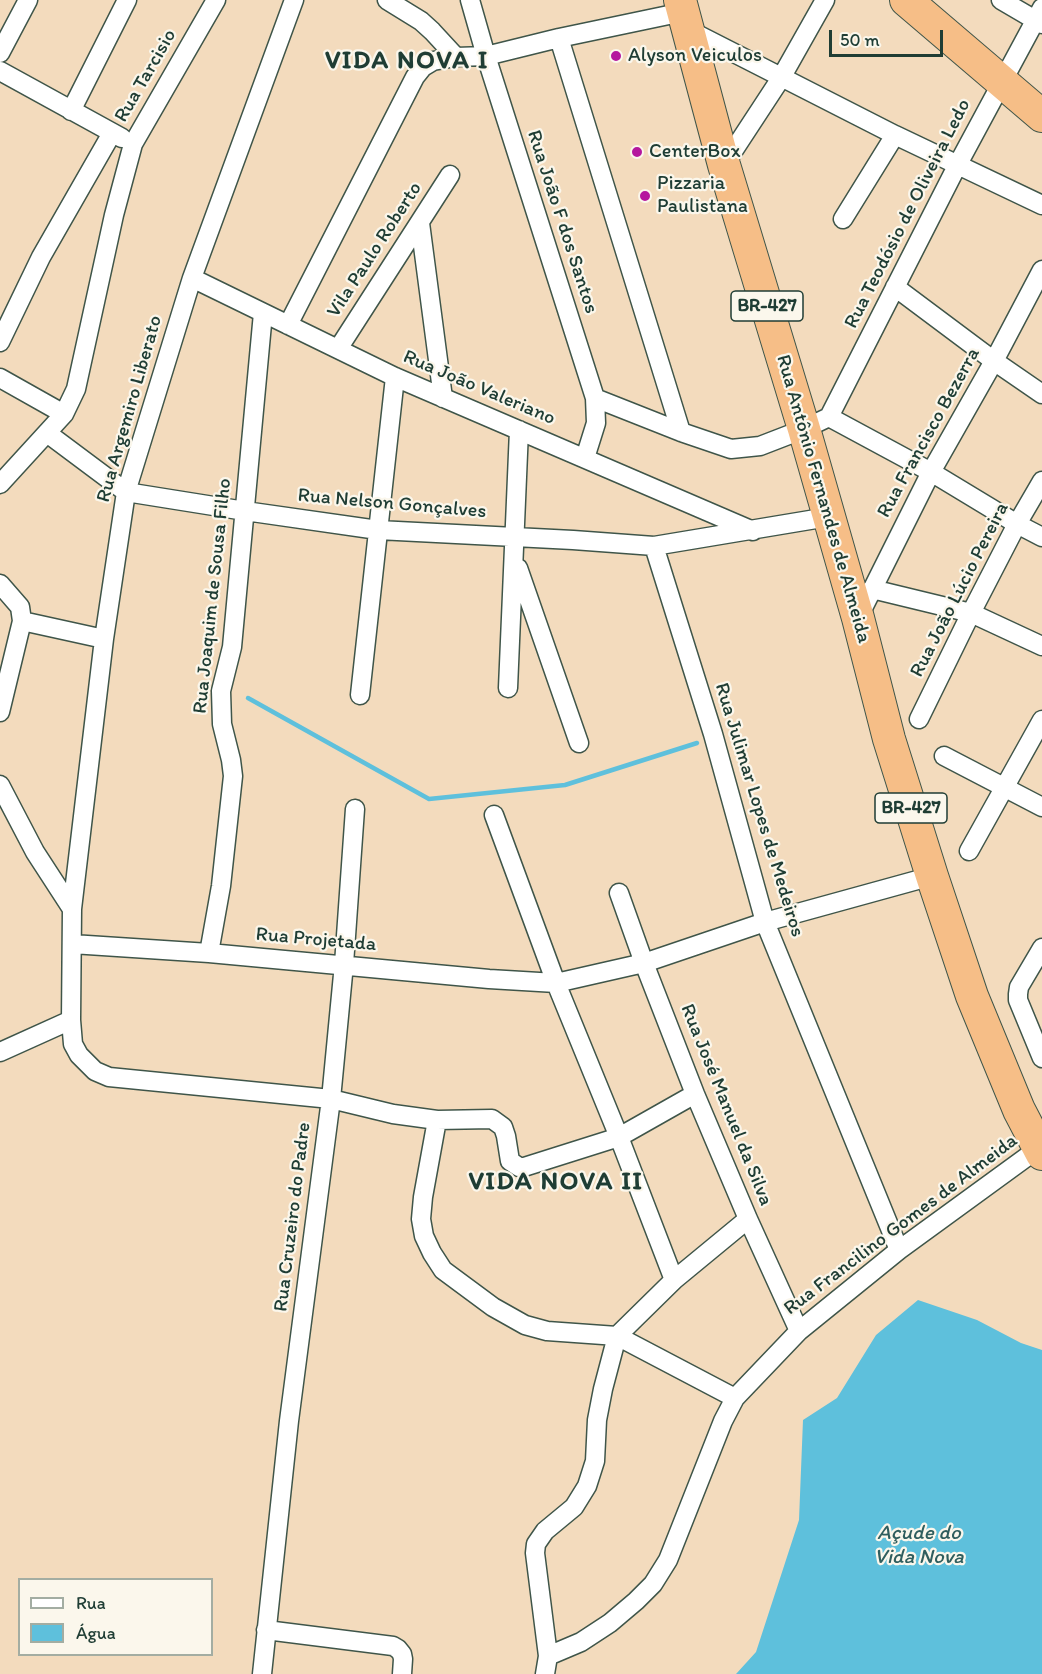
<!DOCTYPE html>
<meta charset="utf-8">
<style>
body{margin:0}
#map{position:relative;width:1042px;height:1674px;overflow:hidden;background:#f3dbbd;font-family:Itim,sans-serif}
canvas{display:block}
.legend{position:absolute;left:18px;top:1578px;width:195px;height:78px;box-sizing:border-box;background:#fbf7ec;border:2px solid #a3ada2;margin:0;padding:8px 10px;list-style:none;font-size:18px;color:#1f3d34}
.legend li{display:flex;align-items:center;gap:12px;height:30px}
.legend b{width:30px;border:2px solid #a3ada2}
.scale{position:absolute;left:829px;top:30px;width:114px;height:27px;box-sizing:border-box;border:3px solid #1f3d34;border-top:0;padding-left:8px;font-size:18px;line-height:21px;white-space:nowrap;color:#1f3d34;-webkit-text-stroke:4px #fbf7ec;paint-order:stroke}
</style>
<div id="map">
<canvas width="1042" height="1674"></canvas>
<ul class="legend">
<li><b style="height:8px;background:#fff"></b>Rua</li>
<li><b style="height:16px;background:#5ec0dc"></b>Água</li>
</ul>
<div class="scale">50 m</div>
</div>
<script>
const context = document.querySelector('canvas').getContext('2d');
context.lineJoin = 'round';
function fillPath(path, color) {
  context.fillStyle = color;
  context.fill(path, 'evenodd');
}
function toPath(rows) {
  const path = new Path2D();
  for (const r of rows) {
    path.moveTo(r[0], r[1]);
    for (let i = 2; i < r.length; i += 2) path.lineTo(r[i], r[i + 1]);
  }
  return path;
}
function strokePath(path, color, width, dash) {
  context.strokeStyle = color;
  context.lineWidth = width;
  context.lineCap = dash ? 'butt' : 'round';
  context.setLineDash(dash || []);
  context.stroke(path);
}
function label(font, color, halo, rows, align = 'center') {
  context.font = font + ' Itim,sans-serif';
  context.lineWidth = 4.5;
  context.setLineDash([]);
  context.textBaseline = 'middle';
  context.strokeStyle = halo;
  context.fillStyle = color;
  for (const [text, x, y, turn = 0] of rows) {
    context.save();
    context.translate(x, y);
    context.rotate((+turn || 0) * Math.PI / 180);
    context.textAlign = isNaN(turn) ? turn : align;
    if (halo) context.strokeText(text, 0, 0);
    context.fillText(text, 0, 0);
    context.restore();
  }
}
const water = toPath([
 [918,1300,977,1320,1021,1343,1042,1350,1042,1674,736,1674,756,1652,799,1520,803,1420,837,1398,876,1335]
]);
const stream = toPath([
 [248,698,429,799,565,785,697,743]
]);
const street = toPath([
 [294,0,192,278,126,492,104,639,72,909,71,1020,73,1044,79,1055,95,1071,109,1077,331,1099,393,1114,437,1120,492,1119,503,1127,506,1136,510,1161,519,1167,524,1167,619,1137,695,1094],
 [387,0,421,21,432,31,456,57,486,56,559,38,683,12],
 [470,0,486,56,595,398,596,423,585,458],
 [1001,0,1042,24],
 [687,29,895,135,1042,205],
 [559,38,681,432],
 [0,53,28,0],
 [0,71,122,138],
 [71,111,127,0],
 [724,165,781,78,825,0],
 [843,219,895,135],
 [420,223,443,398],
 [192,278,395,377,753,531],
 [895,287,994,361,1042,394],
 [288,325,415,77,423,67,433,61,456,57],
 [0,342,41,257,112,133],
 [338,349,450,175],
 [0,378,64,414],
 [595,398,681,432,731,449,760,446,804,429,829,417,958,164,1042,8],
 [829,417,931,472,1017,524,1042,537],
 [47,433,126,492,245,511,378,530,573,540,654,546,828,517],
 [0,484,64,414,76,389,114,215,133,144,216,0],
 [654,546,713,734,765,922,899,1250],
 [518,568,579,743],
 [0,584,20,607,22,621,104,639],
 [872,589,971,613,1042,646],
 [858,618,931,472,994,361,1042,270],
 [508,688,519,430],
 [360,695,395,377],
 [0,712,22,621],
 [919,719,971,613,1017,524,1042,481],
 [944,756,1042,807],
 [0,785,35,852,72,909],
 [494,815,556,983,619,1137,674,1280],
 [969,851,1042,720],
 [619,893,644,963,695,1094,748,1219,799,1331],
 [72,944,209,953,489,979,556,983,644,963,765,922,932,876],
 [1042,948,1019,987,1018,994,1018,1000,1042,1058],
 [209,953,221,886,233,776,231,760,222,724,221,691,232,647,263,313],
 [0,1052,71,1020],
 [437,1120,423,1197,421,1219,424,1236,432,1253,443,1270,493,1307,525,1325,547,1331,617,1336,735,1398],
 [266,1630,393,1646,398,1649,402,1654,403,1659,402,1674],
 [548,1656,581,1642,610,1623,636,1601,653,1584,668,1560,723,1421,735,1398,799,1331,899,1250,1039,1148],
 [262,1674,289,1421,331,1099,344,964,355,809],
 [545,1674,548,1656,535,1553,536,1544,545,1531,574,1507,587,1486,595,1461,597,1420,603,1389,617,1336,674,1280,748,1219]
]);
const highway = toPath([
 [680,0,724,165,804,429,858,618,889,739,932,876,972,996,1019,1110,1042,1154],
 [906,0,1042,116]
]);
const markers = [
 [616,56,6,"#b5179e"],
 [637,152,6,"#b5179e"],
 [645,196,6,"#b5179e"]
];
const shields = [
 [767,306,72],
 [911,808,72]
];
const shieldNames = [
 ["BR-427",767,306],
 ["BR-427",911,808]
];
const poiNames = [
 ["Alyson Veiculos",628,56],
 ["CenterBox",649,152],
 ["Pizzaria",657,184],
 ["Paulistana",657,207]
];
const streetNames = [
 ["Rua Tarcisio",146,76,-60],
 ["Rua Teodósio de Oliveira Ledo",908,214,-63],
 ["Rua João F dos Santos",562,222,72],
 ["Vila Paulo Roberto",375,250,-57],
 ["Rua João Valeriano",479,388,23],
 ["Rua Argemiro Liberato",130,409,-74],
 ["Rua Francisco Bezerra",929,433,-61],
 ["Rua Antônio Fernandes de Almeida",823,499,74],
 ["Rua Nelson Gonçalves",392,504,5],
 ["Rua João Lúcio Pereira",960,590,-63],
 ["Rua Joaquim de Sousa Filho",213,596,-84],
 ["Rua Julimar Lopes de Medeiros",759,810,73],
 ["Rua Projetada",316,940,5],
 ["Rua José Manuel da Silva",726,1105,68],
 ["Rua Cruzeiro do Padre",293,1217,-83],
 ["Rua Francilino Gomes de Almeida",901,1225,-37]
];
const waterNames = [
 ["Açude do",919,1534],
 ["Vida Nova",919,1558]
];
const districtNames = [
 ["VIDA NOVA I",407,61],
 ["VIDA NOVA II",556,1182]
];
fillPath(water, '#5ec0dc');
strokePath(stream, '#5ec0dc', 4.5);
strokePath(street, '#3f5549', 21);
strokePath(highway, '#3f5549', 34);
strokePath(street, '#fff', 18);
strokePath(highway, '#f6be87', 32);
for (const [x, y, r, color] of markers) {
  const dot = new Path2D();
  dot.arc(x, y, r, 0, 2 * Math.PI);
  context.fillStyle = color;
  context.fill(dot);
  strokePath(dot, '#fbf7ec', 2);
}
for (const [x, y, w] of shields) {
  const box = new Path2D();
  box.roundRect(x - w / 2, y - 15, w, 30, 4.5);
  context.fillStyle = '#fbf7ec';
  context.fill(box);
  strokePath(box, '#1f3d34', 1.5);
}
label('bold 18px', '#1f3d34', null, shieldNames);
label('20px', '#1f3d34', '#fbf7ec', poiNames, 'left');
label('20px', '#1f3d34', '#fbf7ec', streetNames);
label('italic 21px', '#2f5e5e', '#fbf7ec', waterNames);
context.letterSpacing = '1.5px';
label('bold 26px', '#1f3d34', '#fbf7ec', districtNames);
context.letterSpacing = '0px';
</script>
